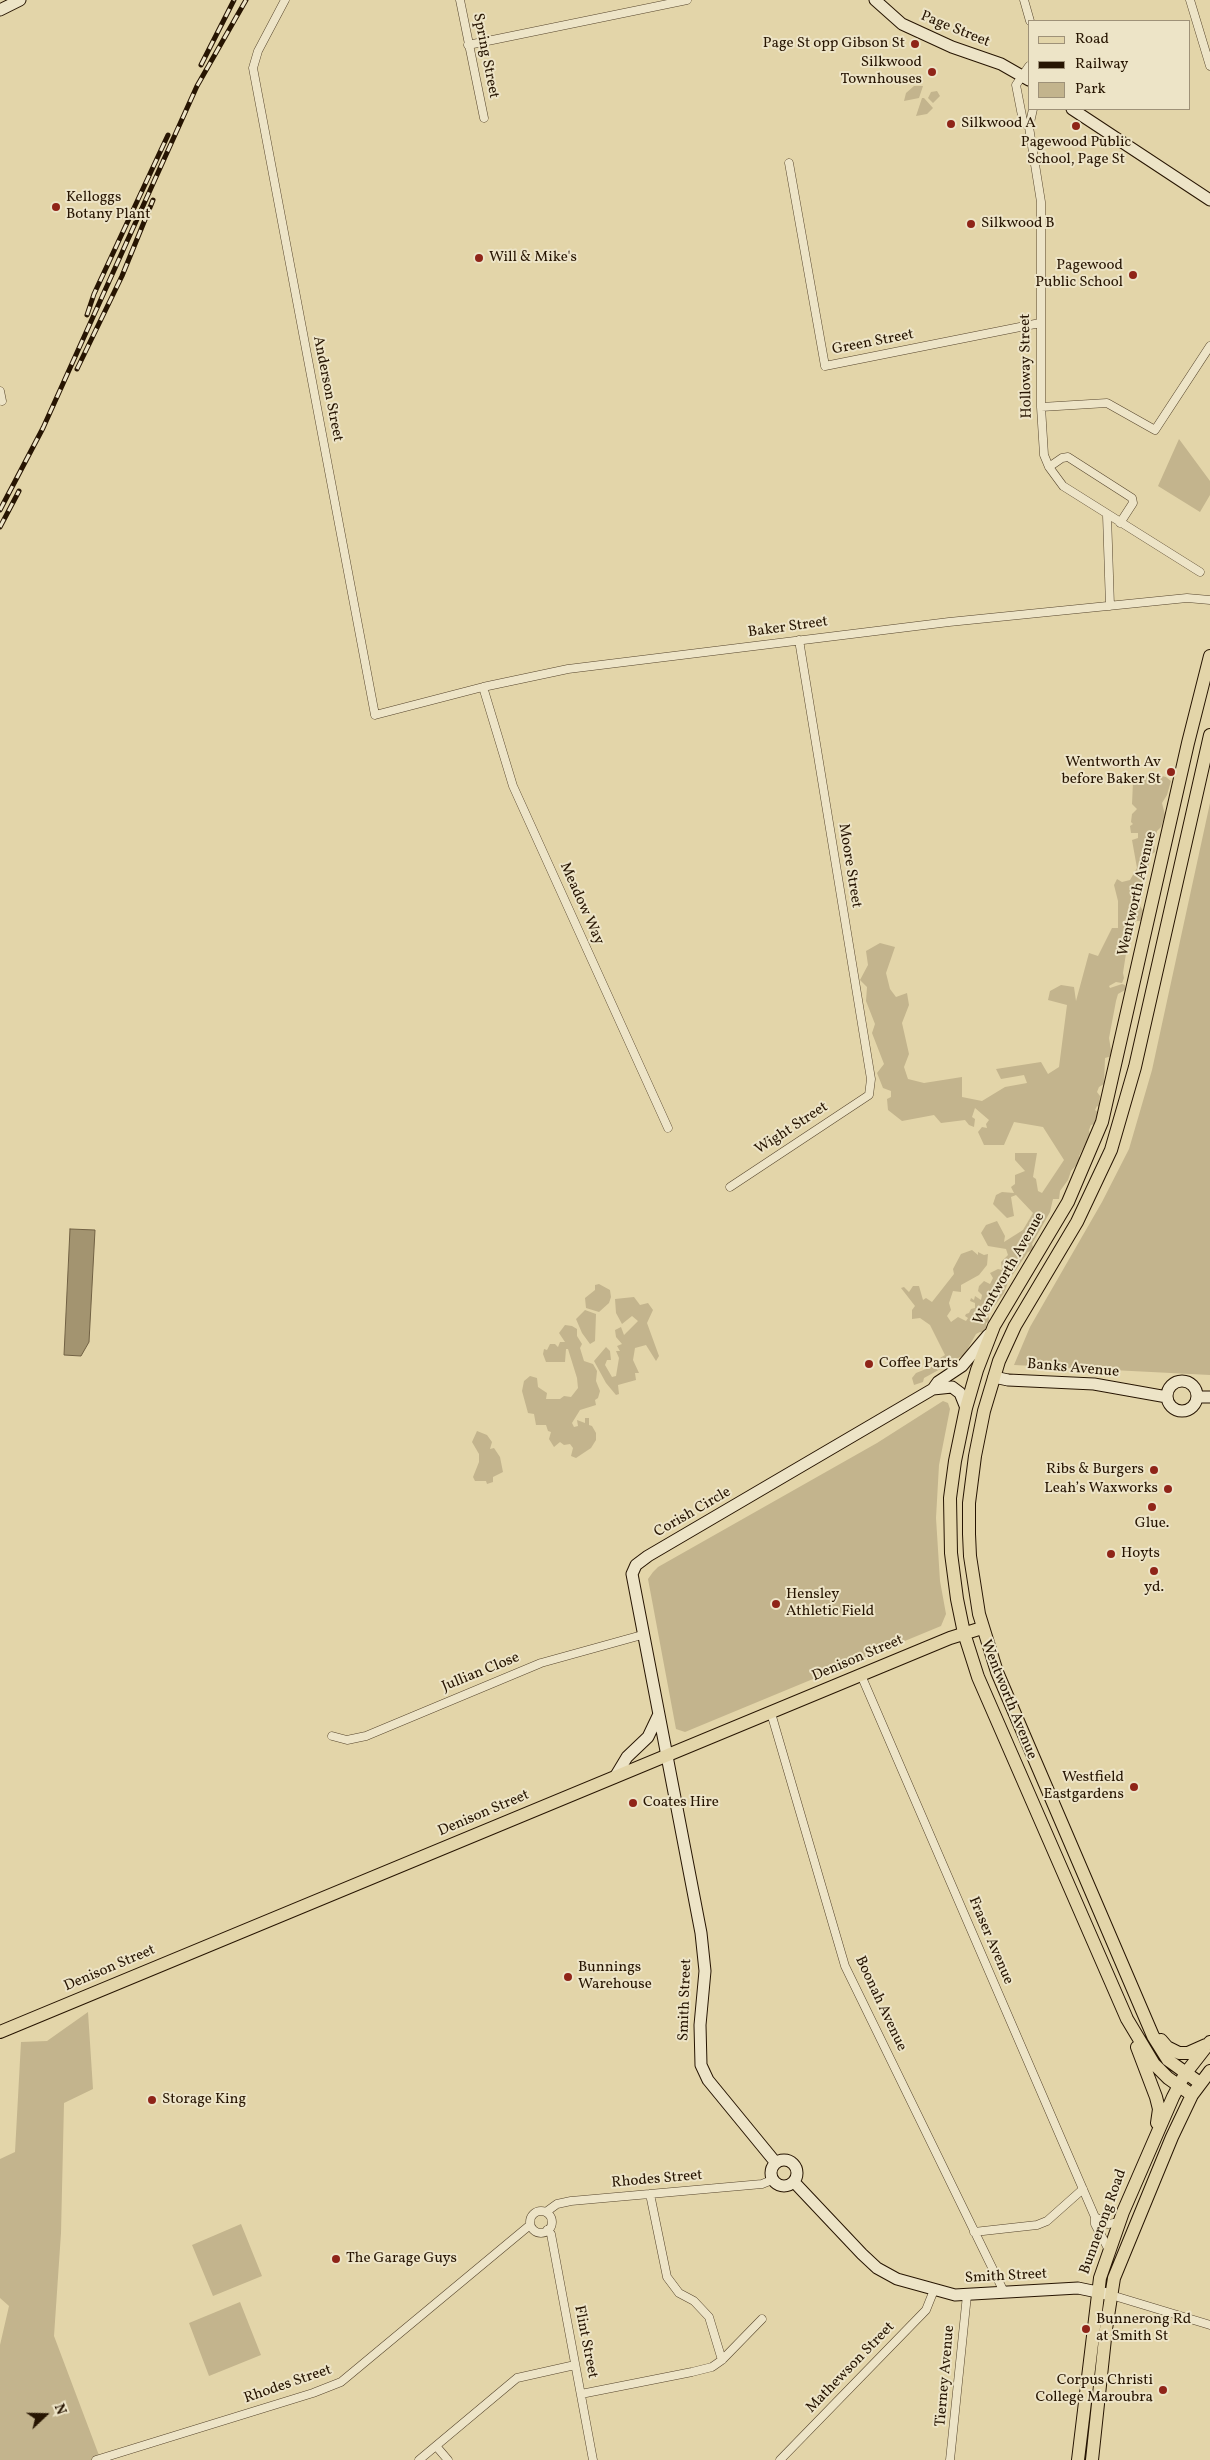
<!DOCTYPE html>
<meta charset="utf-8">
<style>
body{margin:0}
#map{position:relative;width:1210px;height:2460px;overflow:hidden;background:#e3d5a9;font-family:Vollkorn,serif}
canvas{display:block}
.legend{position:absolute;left:1028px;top:20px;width:162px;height:90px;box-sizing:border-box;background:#ede4c7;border:1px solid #9e9178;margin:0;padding:6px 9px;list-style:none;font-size:15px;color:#271502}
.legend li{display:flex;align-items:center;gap:10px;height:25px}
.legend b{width:25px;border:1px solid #9e9178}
.north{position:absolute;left:20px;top:2390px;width:50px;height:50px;-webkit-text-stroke:4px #ede4c7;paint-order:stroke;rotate:69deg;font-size:14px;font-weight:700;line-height:20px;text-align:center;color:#271502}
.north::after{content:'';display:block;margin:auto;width:18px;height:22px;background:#271502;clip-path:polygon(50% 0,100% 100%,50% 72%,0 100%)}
</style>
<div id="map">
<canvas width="1210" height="2460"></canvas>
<ul class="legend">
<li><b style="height:6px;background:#e3d5a9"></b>Road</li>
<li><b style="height:6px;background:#271502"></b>Railway</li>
<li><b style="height:14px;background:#c3b48d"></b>Park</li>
</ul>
<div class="north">N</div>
</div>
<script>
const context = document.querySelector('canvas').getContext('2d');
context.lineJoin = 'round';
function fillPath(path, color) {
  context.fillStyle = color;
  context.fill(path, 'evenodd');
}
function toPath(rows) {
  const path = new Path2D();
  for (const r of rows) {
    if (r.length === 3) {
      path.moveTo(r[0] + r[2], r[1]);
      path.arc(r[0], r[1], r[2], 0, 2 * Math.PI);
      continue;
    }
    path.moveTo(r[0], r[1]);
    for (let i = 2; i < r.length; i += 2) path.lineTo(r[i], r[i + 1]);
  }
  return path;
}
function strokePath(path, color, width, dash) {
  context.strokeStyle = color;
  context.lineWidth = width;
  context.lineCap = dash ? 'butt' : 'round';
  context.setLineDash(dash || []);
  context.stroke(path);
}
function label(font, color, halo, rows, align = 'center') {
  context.font = font + ' Vollkorn,serif';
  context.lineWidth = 4;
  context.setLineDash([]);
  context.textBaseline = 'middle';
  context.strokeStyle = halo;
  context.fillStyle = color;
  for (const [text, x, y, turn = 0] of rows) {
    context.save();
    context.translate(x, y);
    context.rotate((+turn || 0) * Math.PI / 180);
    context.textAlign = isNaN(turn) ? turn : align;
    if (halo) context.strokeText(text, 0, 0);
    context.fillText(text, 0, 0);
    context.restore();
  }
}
const green = toPath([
 [914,86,923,86,919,98,904,101,906,93],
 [937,91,940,96,933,103,928,98,931,92],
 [922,98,924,98,933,108,927,114,916,116],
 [1179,439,1210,481,1210,495,1200,512,1158,486],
 [1153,774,1166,777,1171,781,1167,795,1162,803,1165,815,1161,827,1157,831,1154,844,1155,852,1152,854,1148,868,1146,869,1146,876,1142,884,1143,891,1141,902,1138,903,1144,912,1142,921,1136,921,1133,925,1131,941,1127,947,1123,973,1124,978,1122,983,1116,982,1109,986,1110,988,1122,984,1125,985,1125,990,1118,994,1116,1001,1109,1038,1112,1056,1105,1058,1104,1084,1099,1087,1097,1092,1100,1096,1099,1107,1097,1106,1095,1110,1099,1113,1095,1124,1091,1125,1089,1130,1090,1135,1079,1156,1080,1161,1071,1171,1068,1180,1060,1191,1059,1199,1053,1199,1050,1212,1032,1244,1034,1250,1028,1252,1011,1277,1009,1274,1007,1277,1008,1282,1004,1293,988,1315,990,1322,986,1323,987,1333,980,1332,976,1334,964,1355,951,1362,949,1360,943,1363,944,1367,924,1378,923,1382,914,1385,912,1378,916,1373,941,1363,940,1358,945,1355,930,1325,920,1318,912,1319,912,1310,915,1306,901,1288,904,1287,909,1292,913,1286,919,1286,923,1300,926,1298,932,1302,954,1274,953,1269,961,1254,972,1250,978,1255,978,1252,984,1255,988,1254,987,1265,979,1275,961,1285,961,1292,953,1291,949,1303,951,1310,947,1316,951,1322,958,1317,966,1321,968,1318,965,1316,966,1314,969,1313,971,1309,975,1308,975,1303,970,1301,971,1298,974,1300,975,1296,981,1300,982,1295,978,1291,979,1286,984,1281,990,1284,993,1278,990,1273,998,1269,1002,1270,1001,1262,1008,1255,1006,1249,988,1246,981,1233,986,1225,997,1221,1005,1236,1004,1242,1023,1230,1033,1213,1016,1195,1011,1197,1014,1216,1007,1218,993,1204,996,1195,1002,1192,1014,1193,1011,1187,1015,1184,1015,1175,1025,1171,1015,1160,1015,1153,1037,1153,1033,1177,1036,1179,1038,1191,1042,1193,1064,1160,1043,1127,1014,1122,1004,1145,984,1145,978,1132,982,1127,987,1128,986,1124,989,1120,975,1108,972,1117,975,1119,974,1127,969,1125,965,1120,941,1123,934,1115,902,1121,888,1110,887,1099,891,1097,891,1091,883,1088,877,1073,884,1064,872,1033,875,1024,866,1001,867,987,860,980,868,965,866,951,880,943,895,947,886,973,890,989,896,997,907,993,909,1005,902,1023,909,1054,904,1067,908,1079,924,1083,962,1077,962,1097,982,1101,1005,1087,1027,1083,1024,1075,1001,1079,996,1069,1041,1062,1048,1074,1059,1067,1067,1005,1048,1000,1050,991,1061,985,1074,987,1076,1001,1089,953,1098,956,1112,928,1118,928,1118,901,1114,885,1117,879,1122,882,1130,880,1137,868,1132,840,1138,838,1138,833,1131,833,1130,826,1133,824,1131,822,1132,814,1137,809,1132,804,1133,782],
 [1210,803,1210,1375,1014,1365,1030,1327,1102,1202,1129,1149,1152,1070],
 [599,1284,610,1290,611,1297,609,1303,599,1312,586,1308,585,1298,595,1290,595,1285],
 [634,1297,640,1305,648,1303,653,1310,647,1323,659,1356,656,1361,646,1345,635,1348,633,1360,639,1373,635,1373,636,1380,618,1385,619,1394,616,1395,606,1383,594,1361,606,1347,610,1351,611,1360,607,1360,605,1365,612,1377,616,1376,619,1358,616,1351,620,1351,617,1346,622,1344,616,1337,615,1330,621,1327,624,1335,638,1321,632,1316,622,1324,616,1313,615,1299],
 [585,1310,596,1314,595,1341,590,1344,582,1333,576,1319],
 [565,1325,572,1326,577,1329,577,1336,582,1344,580,1348,584,1361,593,1364,597,1371,596,1381,600,1391,598,1398,595,1400,596,1405,580,1410,572,1423,574,1427,578,1426,577,1420,585,1423,585,1418,589,1418,589,1425,592,1426,596,1433,596,1440,591,1448,576,1458,571,1456,573,1448,570,1444,564,1445,560,1442,554,1447,549,1439,551,1432,548,1431,546,1425,536,1425,534,1414,528,1413,522,1391,524,1381,530,1376,537,1378,538,1387,547,1393,546,1399,560,1399,564,1396,571,1397,578,1388,577,1378,568,1349,566,1349,565,1362,546,1362,543,1354,544,1349,547,1350,550,1344,555,1344,558,1347,560,1342,565,1342,559,1333],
 [943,1401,948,1403,950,1409,939,1465,936,1518,940,1581,946,1614,941,1626,685,1732,676,1729,648,1579,653,1572,658,1567,877,1443],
 [477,1431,487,1435,492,1442,490,1449,494,1448,500,1457,503,1472,493,1477,493,1482,487,1484,486,1481,475,1481,473,1477,479,1462,479,1454,472,1442],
 [88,2012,93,2089,64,2103,61,2233,54,2336,100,2458,94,2460,0,2460,0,2345,9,2306,0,2298,0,2159,15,2152,21,2042,47,2041],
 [241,2224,262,2276,213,2296,192,2245],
 [240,2302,261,2355,209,2376,189,2323]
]);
const water = toPath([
 [70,1229,95,1230,89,1342,81,1356,64,1355,70,1229]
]);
const street = toPath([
 [285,0,258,51,253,68,375,715,483,687,568,669,949,622,1187,598,1210,600],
 [460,0,484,118],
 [1024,0,1030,21],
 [1190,0,1210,66],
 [468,45,687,0],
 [1029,66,1016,85,1023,121,1029,127,1041,202,1041,407,1044,455,1049,467,1063,486,1200,572],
 [1029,127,1033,109],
 [789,163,825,366,1040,323],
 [0,391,2,401],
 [1041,407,1107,403,1155,430,1210,346],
 [1049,467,1062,458,1068,457,1132,498,1133,503,1120,523],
 [1107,515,1110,606],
 [483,687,513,786,668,1128],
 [730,1187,869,1095,871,1079,799,640],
 [861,1675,1095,2217,1095,2224,1109,2250],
 [771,1713,845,1966,1004,2292],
 [332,1736,347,1740,366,1736,541,1663,642,1635],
 [650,2194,667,2277,679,2293,694,2301,709,2317,722,2360],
 [541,2222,11],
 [546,2212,557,2204,571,2201,762,2184,772,2180],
 [1095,2217,1108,2224,1120,2222],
 [547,2230,551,2234,593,2460],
 [974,2232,1037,2225,1047,2221,1083,2189],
 [1111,2295,1210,2325],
 [581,2394,692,2372,712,2367,722,2360,762,2319],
 [436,2446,448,2460],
 [96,2460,313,2393,341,2382,530,2225],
 [419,2460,517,2378,575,2365],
 [780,2460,926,2310,934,2290],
 [950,2460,967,2295]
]);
const secondary = toPath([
 [875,0,902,24,952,47,1001,64,1029,80],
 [0,10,20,0],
 [1072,109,1210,200],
 [994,1377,1008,1380,1094,1384,1167,1397],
 [1182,1396,15],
 [933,1389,938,1382,962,1366,988,1335],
 [1197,1397,1210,1397],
 [615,1777,627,1757,648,1737,658,1716],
 [784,2173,13],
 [776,2163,708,2080,701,2065,700,2025,705,1971,701,1933,632,1574,636,1565,648,1556,933,1389,952,1387,960,1393,966,1408],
 [794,2182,862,2254,877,2268,897,2279,955,2295,1078,2288,1107,2294]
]);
const primary = toPath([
 [0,2032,950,1638,982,1628],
 [1161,2040,1167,2047,1179,2053,1188,2053,1206,2045],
 [1137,2047,1156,2097,1159,2109,1157,2123],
 [1200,2083,1168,2060,1153,2036,997,1672,979,1614,970,1556,969,1534,969,1503,975,1456,984,1411,999,1361,1015,1326,1077,1222,1111,1150,1135,1067,1210,735],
 [1192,2095,1168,2078,1154,2064,1127,2019,978,1677,964,1633,957,1599,951,1553,950,1498,955,1461,966,1408,977,1370,994,1326,1068,1202,1102,1122,1188,743,1210,656],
 [1078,2460,1100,2278,1123,2212,1173,2097,1185,2074,1210,2042],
 [1092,2460,1106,2329,1114,2278,1172,2137,1192,2095,1210,2071]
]);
const rail = toPath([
 [201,65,234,0],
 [87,315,94,294,168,135],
 [77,369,122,276,153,200],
 [0,510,43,428,197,86,246,0],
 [0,527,19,491]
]);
const markers = [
 [915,44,5,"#8f2418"],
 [932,72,5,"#8f2418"],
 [951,124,5,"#8f2418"],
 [1076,126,5,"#8f2418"],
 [56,207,5,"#8f2418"],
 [971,224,5,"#8f2418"],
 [479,258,5,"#8f2418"],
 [1133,275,5,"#8f2418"],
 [1171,772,5,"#8f2418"],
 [869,1364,5,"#8f2418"],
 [1154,1470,5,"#8f2418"],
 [1168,1489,5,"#8f2418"],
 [1152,1507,5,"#8f2418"],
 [1111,1554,5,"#8f2418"],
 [1154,1571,5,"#8f2418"],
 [776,1604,5,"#8f2418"],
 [1134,1787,5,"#8f2418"],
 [633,1803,5,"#8f2418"],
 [568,1977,5,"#8f2418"],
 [152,2100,5,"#8f2418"],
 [336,2259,5,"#8f2418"],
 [1086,2329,5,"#8f2418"],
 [1163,2390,5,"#8f2418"]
];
const streetNames = [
 ["Page Street",955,30,22],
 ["Spring Street",485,56,79],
 ["Green Street",873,343,-11],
 ["Holloway Street",1027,366,-91],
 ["Anderson Street",327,389,79],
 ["Baker Street",788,628,-8],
 ["Moore Street",849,866,81],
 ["Wentworth Avenue",1138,894,-77],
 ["Meadow Way",581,904,66],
 ["Wight Street",792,1129,-33],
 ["Wentworth Avenue",1010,1269,-60],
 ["Banks Avenue",1073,1369,5],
 ["Corish Circle",693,1513,-30],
 ["Denison Street",858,1659,-23],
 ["Jullian Close",481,1673,-22],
 ["Wentworth Avenue",1008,1700,68],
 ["Denison Street",484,1814,-23],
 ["Fraser Avenue",990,1941,67],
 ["Denison Street",110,1969,-23],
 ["Smith Street",686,2000,-88],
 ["Boonah Avenue",880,2004,65],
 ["Rhodes Street",657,2180,-5],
 ["Bunnerong Road",1104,2222,-70],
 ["Smith Street",1006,2277,-3],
 ["Flint Street",585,2342,79],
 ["Mathewson Street",851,2368,-46],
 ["Tierney Avenue",946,2376,-85],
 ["Rhodes Street",288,2385,-19]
];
const poiNames = [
 ["Page St opp Gibson St",905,44,"right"],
 ["Silkwood",922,63,"right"],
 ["Townhouses",922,80,"right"],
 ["Silkwood A",961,124],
 ["Pagewood Public",1076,143,"center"],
 ["School, Page St",1076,160,"center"],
 ["Kelloggs",66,198],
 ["Botany Plant",66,215],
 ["Silkwood B",981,224],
 ["Will & Mike's",489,258],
 ["Pagewood",1123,266,"right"],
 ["Public School",1123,283,"right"],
 ["Wentworth Av",1161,763,"right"],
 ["before Baker St",1161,780,"right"],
 ["Coffee Parts",879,1364],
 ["Ribs & Burgers",1144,1470,"right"],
 ["Leah’s Waxworks",1158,1489,"right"],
 ["Glue.",1152,1524,"center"],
 ["Hoyts",1121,1554],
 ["yd.",1154,1588,"center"],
 ["Hensley",786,1595],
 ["Athletic Field",786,1612],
 ["Westfield",1124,1778,"right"],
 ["Eastgardens",1124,1795,"right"],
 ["Coates Hire",643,1803],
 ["Bunnings",578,1968],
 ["Warehouse",578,1985],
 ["Storage King",162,2100],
 ["The Garage Guys",346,2259],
 ["Bunnerong Rd",1096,2320],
 ["at Smith St",1096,2337],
 ["Corpus Christi",1153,2381,"right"],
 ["College Maroubra",1153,2398,"right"]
];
fillPath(green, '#c3b48d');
fillPath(water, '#a39470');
strokePath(water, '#716144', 1);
strokePath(street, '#56452c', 9);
strokePath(secondary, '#271502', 13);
strokePath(primary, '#271502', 14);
strokePath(street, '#ede4c7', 8);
strokePath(secondary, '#ede4c7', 11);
strokePath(primary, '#e3d5a9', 12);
strokePath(rail, '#271502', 5);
strokePath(rail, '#ede4c7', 3, [9]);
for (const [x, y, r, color] of markers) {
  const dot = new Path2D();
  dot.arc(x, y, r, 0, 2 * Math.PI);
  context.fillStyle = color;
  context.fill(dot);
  strokePath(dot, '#ede4c7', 2);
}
label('15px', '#271502', '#ede4c7', streetNames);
label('15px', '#271502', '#ede4c7', poiNames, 'left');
</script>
